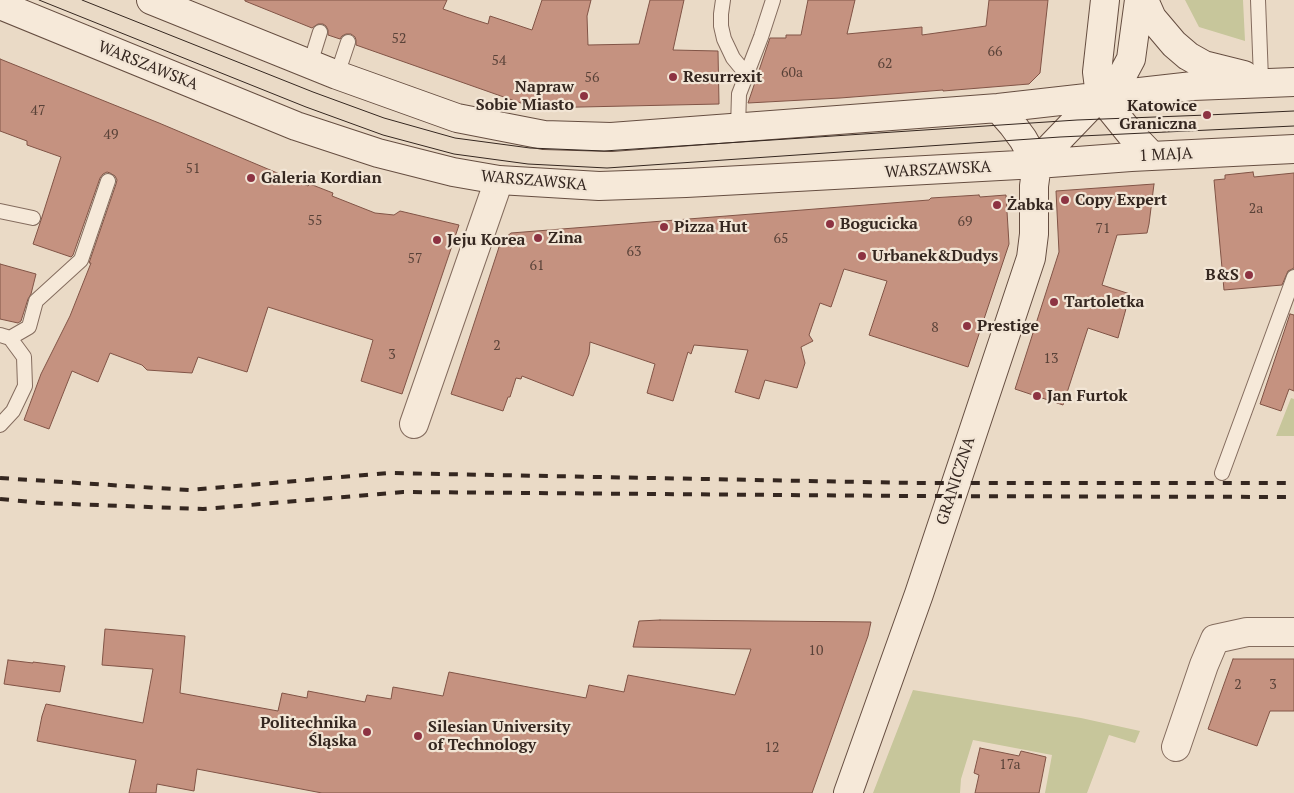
<!DOCTYPE html>
<meta charset="utf-8">
<style>
body{margin:0}
canvas{display:block;background:#eadac6}
</style>
<canvas width="1294" height="793"></canvas>
<script>
const context = document.querySelector('canvas').getContext('2d');
context.lineJoin = 'round';
function fillPath(path, color) {
  context.fillStyle = color;
  context.fill(path, 'evenodd');
}
function toPath(rows) {
  const path = new Path2D();
  for (const r of rows) {
    path.moveTo(r[0], r[1]);
    for (let i = 2; i < r.length; i += 2) path.lineTo(r[i], r[i + 1]);
  }
  return path;
}
function strokePath(path, color, width, dash) {
  context.strokeStyle = color;
  context.lineWidth = width;
  context.lineCap = dash ? 'butt' : 'round';
  context.setLineDash(dash || []);
  context.stroke(path);
}
function label(font, color, halo, rows, align = 'center') {
  context.font = font + ' "PT Serif",serif';
  context.lineWidth = 4.5;
  context.setLineDash([]);
  context.textBaseline = 'middle';
  context.strokeStyle = halo;
  context.fillStyle = color;
  for (const [text, x, y, turn = 0] of rows) {
    context.save();
    context.translate(x, y);
    context.rotate((+turn || 0) * Math.PI / 180);
    context.textAlign = isNaN(turn) ? turn : align;
    if (halo) context.strokeText(text, 0, 0);
    context.fillText(text, 0, 0);
    context.restore();
  }
}
const green = toPath([
 [1185,0,1243,0,1245,41,1199,27],
 [1291,398,1294,399,1294,436,1276,436],
 [913,690,1081,718,1140,731,1135,743,1109,735,1087,793,1045,793,1052,755,973,740,961,779,960,793,873,793]
]);
const building = toPath([
 [245,0,447,0,443,9,466,17,488,24,490,16,532,30,542,0,591,0,587,16,588,45,639,44,650,0,684,0,673,50,718,51,719,104,535,108,356,45,356,40,355,37,351,34,346,34,342,36,340,39,328,35,328,30,326,26,323,24,318,24,312,28,245,1,245,0],
 [808,0,855,0,847,34,922,27,922,35,986,26,989,0,1048,0,1040,73,1029,84,943,91,943,90,840,98,748,103,770,38,786,38,786,35,801,35,808,0],
 [0,59,159,123,308,186,310,184,333,193,332,196,375,213,394,215,400,211,459,225,402,394,361,381,373,340,268,307,247,372,198,357,192,373,147,370,142,365,110,353,98,382,72,371,49,429,24,420,41,374,70,316,91,263,89,263,116,184,117,180,115,176,110,173,107,172,103,174,100,178,73,255,71,257,33,244,41,220,61,157,27,145,27,141,0,131,0,59],
 [1253,172,1254,177,1294,173,1294,268,1288,271,1282,285,1224,290,1214,180,1225,179,1225,175,1253,172],
 [1154,184,1149,224,1147,233,1117,235,1102,285,1130,294,1118,338,1088,328,1063,405,1015,389,1059,252,1056,191,1154,184],
 [979,195,980,197,1006,195,1009,244,968,367,869,335,887,281,844,269,831,307,820,303,809,335,813,341,801,347,805,363,797,388,765,380,759,399,735,392,748,350,694,345,691,354,688,352,673,401,647,393,655,364,590,342,589,354,573,396,522,376,521,379,516,378,510,397,508,397,503,411,451,394,501,241,511,233,929,200,931,198,979,195],
 [0,264,36,274,31,294,28,299,21,321,18,323,0,319,0,264],
 [1290,314,1294,315,1294,391,1289,389,1281,411,1260,404,1290,314],
 [660,620,871,622,868,636,812,793,322,793,197,769,194,791,157,784,156,793,129,793,136,760,37,741,42,716,46,704,143,723,153,669,102,665,105,629,185,636,180,693,278,711,282,693,307,698,308,691,365,702,367,695,391,699,393,687,443,696,449,672,586,698,589,685,624,692,628,675,735,695,751,649,633,647,639,621,660,620],
 [1233,659,1294,659,1294,711,1270,711,1257,746,1208,729,1233,659],
 [8,660,33,663,33,662,65,666,60,692,4,684,8,660],
 [980,748,1019,756,1021,751,1046,757,1039,793,975,793,979,775,974,773,980,748]
]);
const lane = toPath([
 [723,0,721,14,721,26,724,39,733,58,747,75],
 [1258,0,1261,79],
 [310,64,320,32],
 [337,75,348,42],
 [738,128,739,94,761,37,773,0],
 [0,211,33,218],
 [0,335,10,338,24,357,25,386,13,411,0,425],
 [10,338,29,327,36,301,81,260,108,181],
 [1222,473,1294,277]
]);
const street = toPath([
 [414,424,499,180],
 [1176,747,1204,665,1215,639,1247,632,1294,632]
]);
const secondary = toPath([
 [151,0,337,75,457,118,544,135,611,137,998,108,1193,86,1294,82],
 [1105,0,1097,72,1100,96,1130,133,1152,156],
 [1144,0,1152,18,1174,44,1188,56,1204,65,1244,75],
 [0,5,296,126,378,153,453,172,499,180,599,186,686,183,1037,164,1131,157,1294,149],
 [998,108,1012,124,1023,139,1037,164],
 [848,793,919,594,1031,258,1034,234,1034,186,1037,164,1048,150,1100,96,1114,85,1123,74,1131,59,1139,0]
]);
const tram = toPath([
 [39,0,306,107,383,135,454,154,528,164,607,168,1060,137,1294,126],
 [82,0,313,92,384,118,455,138,530,148,604,151,1077,120,1207,115,1294,111]
]);
const rail = toPath([
 [0,478,189,490,389,473,915,483,1294,483],
 [0,499,42,503,203,509,403,492,911,496,1294,497]
]);
const markers = [
 [673,77,5,"#8d3342"],
 [584,96,5,"#8d3342"],
 [1207,115,5,"#8d3342"],
 [251,178,5,"#8d3342"],
 [1065,200,5,"#8d3342"],
 [997,205,5,"#8d3342"],
 [830,224,5,"#8d3342"],
 [664,227,5,"#8d3342"],
 [538,238,5,"#8d3342"],
 [437,240,5,"#8d3342"],
 [862,256,5,"#8d3342"],
 [1249,275,5,"#8d3342"],
 [1054,302,5,"#8d3342"],
 [967,326,5,"#8d3342"],
 [1037,396,5,"#8d3342"],
 [367,732,5,"#8d3342"],
 [418,736,5,"#8d3342"]
];
const numberNames = [
 ["52",399,39],
 ["66",995,52],
 ["54",499,61],
 ["62",885,64],
 ["60a",792,73],
 ["56",592,78],
 ["47",38,111],
 ["49",111,135],
 ["51",193,169],
 ["2a",1256,209],
 ["55",315,221],
 ["69",965,222],
 ["71",1103,229],
 ["65",781,239],
 ["63",634,252],
 ["57",415,259],
 ["61",537,266],
 ["8",935,328],
 ["2",497,346],
 ["3",392,355],
 ["13",1051,359],
 ["10",816,651],
 ["2",1238,685],
 ["3",1273,685],
 ["12",772,748],
 ["17a",1010,765]
];
const streetNames = [
 ["WARSZAWSKA",148,66,22],
 ["1 MAJA",1166,155,-3],
 ["WARSZAWSKA",938,170,-3],
 ["WARSZAWSKA",534,181,5],
 ["GRANICZNA",956,481,-72]
];
const poiNames = [
 ["Resurrexit",683,77],
 ["Napraw",574,87,"right"],
 ["Sobie Miasto",574,105,"right"],
 ["Katowice",1197,106,"right"],
 ["Graniczna",1197,124,"right"],
 ["Galeria Kordian",261,178],
 ["Copy Expert",1075,200],
 ["Żabka",1007,205],
 ["Bogucicka",840,224],
 ["Pizza Hut",674,227],
 ["Zina",548,238],
 ["Jeju Korea",447,240],
 ["Urbanek&Dudys",872,256],
 ["B&S",1239,275,"right"],
 ["Tartoletka",1064,302],
 ["Prestige",977,326],
 ["Jan Furtok",1047,396],
 ["Politechnika",357,723,"right"],
 ["Śląska",357,741,"right"],
 ["Silesian University",428,727],
 ["of Technology",428,745]
];
fillPath(green, '#c7c69b');
fillPath(building, '#c59280');
strokePath(building, '#815446', 1);
strokePath(lane, '#846c5e', 16);
strokePath(street, '#846c5e', 30);
strokePath(secondary, '#664e41', 30);
strokePath(lane, '#f6e9d9', 14);
strokePath(street, '#f6e9d9', 28);
strokePath(secondary, '#f6e9d9', 28);
strokePath(tram, '#352720', 1);
strokePath(rail, '#352720', 4, [9, 9]);
for (const [x, y, r, color] of markers) {
  const dot = new Path2D();
  dot.arc(x, y, r, 0, 2 * Math.PI);
  context.fillStyle = color;
  context.fill(dot);
  strokePath(dot, '#f2e5d5', 2);
}
label('14px', '#594238', null, numberNames);
label('16px', '#352720', '#f2e5d5', streetNames);
label('bold 16px', '#352720', '#f2e5d5', poiNames, 'left');
</script>
